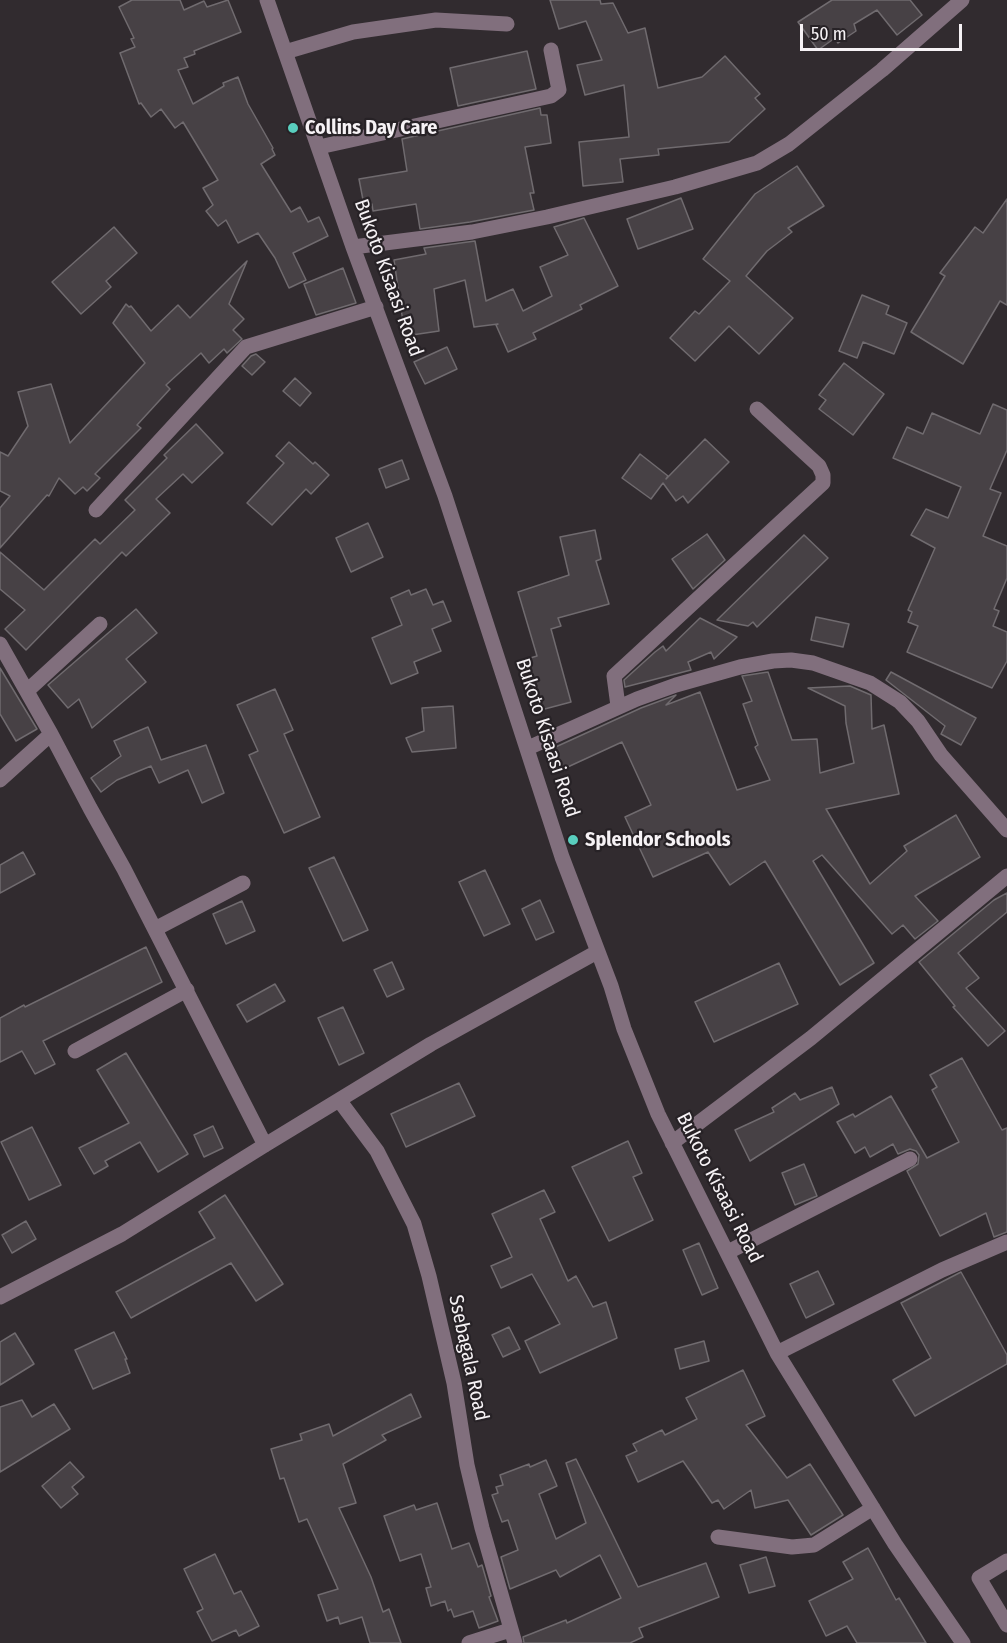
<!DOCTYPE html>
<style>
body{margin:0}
#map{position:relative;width:1007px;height:1643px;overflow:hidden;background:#312b2f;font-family:"Fira Sans Condensed",sans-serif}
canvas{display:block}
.scale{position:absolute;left:800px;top:24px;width:162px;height:27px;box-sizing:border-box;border:3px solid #f6f2f5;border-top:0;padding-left:8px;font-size:18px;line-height:21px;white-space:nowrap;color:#f6f2f5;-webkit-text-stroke:4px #272226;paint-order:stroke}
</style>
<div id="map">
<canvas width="1007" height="1643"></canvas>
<div class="scale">50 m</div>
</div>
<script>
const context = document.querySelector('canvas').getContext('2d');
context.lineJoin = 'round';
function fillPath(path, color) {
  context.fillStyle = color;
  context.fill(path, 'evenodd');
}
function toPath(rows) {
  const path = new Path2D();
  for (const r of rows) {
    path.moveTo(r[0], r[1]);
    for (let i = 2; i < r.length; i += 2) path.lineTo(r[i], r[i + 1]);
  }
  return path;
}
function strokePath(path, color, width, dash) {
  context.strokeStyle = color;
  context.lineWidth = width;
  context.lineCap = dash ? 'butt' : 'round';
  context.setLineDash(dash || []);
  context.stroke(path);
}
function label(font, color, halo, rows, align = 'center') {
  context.font = font + ' "Fira Sans Condensed",sans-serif';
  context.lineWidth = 4.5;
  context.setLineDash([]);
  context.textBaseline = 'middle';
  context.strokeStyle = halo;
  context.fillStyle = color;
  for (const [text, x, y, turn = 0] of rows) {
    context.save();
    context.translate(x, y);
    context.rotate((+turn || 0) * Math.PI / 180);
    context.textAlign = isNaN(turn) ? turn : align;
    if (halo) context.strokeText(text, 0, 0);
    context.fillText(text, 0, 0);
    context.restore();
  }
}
const building = toPath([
 [132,0,180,0,184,10,204,1,207,7,228,0,241,32,194,51,195,54,184,58,188,67,178,70,193,104,224,86,223,83,238,77,248,104,273,148,272,149,275,155,261,164,291,212,300,207,308,222,319,217,328,236,293,253,306,280,289,288,275,258,258,233,238,243,226,220,218,226,206,211,213,205,203,188,218,180,183,122,175,128,161,109,151,117,141,103,139,104,120,53,135,47,131,39,134,38,119,7,132,0],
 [550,0,600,0,601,4,613,3,628,33,645,28,658,88,702,77,725,56,760,94,755,98,765,109,729,142,658,149,659,155,620,159,623,182,583,186,579,142,629,137,624,85,585,95,577,65,602,60,586,21,559,29,550,0],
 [832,0,910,0,922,15,897,35,877,10,854,24,856,31,838,43,835,38,818,50,798,22,832,0],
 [527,51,536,89,458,106,450,68,527,51],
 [540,108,541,115,547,115,551,143,525,147,534,193,530,193,534,210,470,222,420,229,416,204,373,211,372,204,364,205,359,179,407,171,402,139,540,108],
 [797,166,824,206,788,228,792,232,767,251,746,276,793,318,759,354,729,326,695,361,670,338,695,311,699,314,730,281,703,259,755,194,797,166],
 [681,198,693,229,638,249,627,219,681,198],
 [1007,199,1007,305,1000,301,963,364,911,332,945,276,940,273,975,227,983,233,1007,199],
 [584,218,618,286,580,305,582,309,533,333,536,339,508,352,496,325,498,324,474,327,465,280,434,289,439,331,405,336,394,260,426,254,424,248,475,241,486,301,513,289,523,311,552,296,540,267,568,255,554,227,584,218],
 [114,227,137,253,106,281,111,287,81,314,52,282,114,227],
 [247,261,229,304,244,319,233,330,242,339,227,353,224,349,209,363,201,353,166,385,170,389,137,425,141,428,95,474,100,478,87,491,83,487,75,494,59,478,49,496,47,495,0,548,0,508,10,496,0,491,0,452,8,456,28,426,18,392,51,384,70,443,145,363,113,323,126,304,129,307,131,306,151,331,178,305,190,318,247,261],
 [343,268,356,303,316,315,304,284,343,268],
 [862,295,889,306,886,314,907,323,894,354,863,342,857,358,839,351,862,295],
 [447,347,457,369,425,384,414,362,447,347],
 [256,354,265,362,252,375,242,366,251,356,256,354],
 [844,363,884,394,853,435,819,409,826,400,819,395,844,363],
 [295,378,311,393,300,406,283,391,295,378],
 [993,404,1007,410,1007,450,990,489,1001,493,983,536,1007,546,1007,578,994,609,999,611,993,626,1007,632,1007,661,992,688,907,652,918,626,908,622,912,612,908,610,935,548,911,535,926,509,948,518,961,487,893,458,907,427,923,434,932,413,980,434,993,404],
 [196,424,223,453,192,483,183,474,156,499,170,513,126,556,122,552,26,650,5,629,25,610,0,589,0,552,44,590,95,539,100,544,135,510,125,500,167,458,164,455,196,424],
 [705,439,729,462,688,503,683,496,676,501,663,483,651,499,622,478,640,454,668,476,666,479,705,439],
 [289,442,313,464,315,462,329,475,311,494,306,489,272,525,247,503,284,463,276,456,289,442],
 [402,460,409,479,386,488,379,469,402,460],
 [368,523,383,557,351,572,336,538,368,523],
 [595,530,601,559,596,561,609,604,558,618,561,626,551,629,571,702,541,710,527,659,537,656,518,592,569,575,560,537,595,530],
 [707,534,725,560,693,589,672,559,707,534],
 [804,535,828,558,757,627,753,622,748,626,717,620,804,535],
 [426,589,433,605,443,601,451,621,432,629,441,651,414,662,418,673,391,684,372,638,402,625,391,598,409,590,411,595,426,589],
 [136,609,157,633,126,659,146,682,92,728,79,699,68,708,48,685,136,609],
 [816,617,849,624,843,647,811,640,816,617],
 [700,618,737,637,714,659,711,652,688,662,691,670,625,687,624,680,655,652,663,646,666,651,700,618],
 [0,668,37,729,16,741,0,714,0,668],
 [768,672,792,740,817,739,820,773,854,763,846,723,845,706,808,688,850,686,871,695,872,729,884,725,899,794,826,809,870,884,907,851,904,846,956,815,980,857,915,896,938,921,915,939,903,925,892,934,822,855,813,861,874,963,840,985,765,861,730,885,708,852,653,877,625,817,651,805,622,742,559,771,549,750,641,708,676,695,666,705,700,692,737,790,770,780,755,747,758,745,743,704,752,701,742,676,768,672],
 [891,672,976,718,961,745,941,734,945,726,886,680,891,672],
 [275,689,293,730,284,734,320,817,284,833,249,755,258,751,237,705,275,689],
 [453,706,456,748,412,752,406,738,424,731,422,708,453,706],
 [148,727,161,760,206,745,224,793,202,803,188,770,159,783,151,766,117,780,101,792,91,778,121,756,114,741,148,727],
 [23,852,35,874,0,893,0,865,23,852],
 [334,857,368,930,343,941,309,868,334,857],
 [485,870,510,924,484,936,459,882,485,870],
 [1007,893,1007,912,958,953,979,978,966,988,1005,1031,988,1046,953,1007,955,1006,919,962,994,900,1007,893],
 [540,900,554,932,536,940,522,909,540,900],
 [242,901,255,931,226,944,213,914,242,901],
 [146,947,162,982,43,1041,55,1064,35,1074,22,1051,0,1062,0,1018,24,1005,25,1007,146,947],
 [392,962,404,989,387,997,374,970,392,962],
 [779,963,798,1004,714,1042,695,1002,779,963],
 [275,984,285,1001,247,1022,237,1005,275,984],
 [343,1007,364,1053,339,1065,318,1018,343,1007],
 [126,1053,188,1154,158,1172,140,1142,105,1161,108,1166,94,1174,79,1148,129,1123,97,1070,126,1053],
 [962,1058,1002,1130,1007,1128,1007,1232,994,1237,986,1213,940,1236,907,1171,918,1164,919,1155,916,1151,910,1149,898,1154,893,1144,870,1157,865,1147,855,1153,837,1122,853,1114,855,1117,891,1096,927,1158,959,1142,932,1090,937,1087,930,1075,962,1058],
 [459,1083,475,1116,406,1147,391,1114,459,1083],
 [832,1087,839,1104,750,1161,735,1130,774,1112,772,1108,795,1093,800,1100,832,1087],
 [213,1126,223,1148,204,1157,194,1135,213,1126],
 [32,1127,61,1185,29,1200,1,1142,32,1127],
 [628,1141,642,1173,633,1177,653,1220,609,1241,572,1167,628,1141],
 [804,1164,817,1196,795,1205,782,1173,804,1164],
 [544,1190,555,1212,540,1219,568,1281,576,1276,593,1307,606,1302,617,1338,540,1373,525,1341,560,1324,532,1274,501,1288,491,1266,512,1257,492,1214,544,1190],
 [225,1195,283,1284,256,1301,231,1263,131,1318,116,1292,215,1238,199,1212,225,1195],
 [26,1221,36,1239,12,1253,2,1235,26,1221],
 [699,1243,718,1288,702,1295,683,1250,699,1243],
 [818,1271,834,1304,806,1318,790,1284,818,1271],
 [961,1272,1007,1355,1007,1364,915,1416,893,1380,931,1358,901,1303,961,1272],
 [509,1327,520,1349,503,1357,492,1335,509,1327],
 [114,1332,127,1359,125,1359,130,1373,93,1389,75,1350,114,1332],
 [15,1333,34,1364,0,1385,0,1342,15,1333],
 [704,1341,709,1361,680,1369,675,1349,704,1341],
 [743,1370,765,1416,746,1425,787,1478,810,1464,843,1515,811,1535,788,1500,755,1508,751,1490,724,1509,718,1500,712,1503,683,1461,638,1482,626,1456,637,1451,633,1444,662,1430,665,1435,697,1419,686,1398,743,1370],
 [411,1394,421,1417,382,1435,386,1440,343,1464,356,1503,339,1508,371,1577,383,1612,389,1609,401,1643,370,1643,362,1617,340,1624,338,1617,327,1621,318,1595,338,1589,307,1519,299,1522,284,1478,280,1479,271,1449,302,1440,300,1434,329,1424,333,1436,411,1394],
 [22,1400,32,1417,54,1404,70,1429,0,1472,0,1407,22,1400],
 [576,1459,638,1587,706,1563,719,1597,639,1628,643,1637,630,1643,524,1643,523,1637,566,1620,567,1623,621,1598,600,1555,560,1577,556,1570,510,1589,501,1557,518,1550,508,1520,502,1522,492,1495,498,1493,496,1487,503,1485,500,1475,529,1464,530,1467,546,1460,557,1486,539,1494,556,1539,586,1523,566,1463,576,1459],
 [70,1462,84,1477,72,1487,78,1494,61,1508,42,1486,70,1462],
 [437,1503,452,1549,469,1543,478,1567,482,1565,491,1596,489,1597,498,1621,479,1628,473,1611,454,1617,451,1609,448,1611,445,1601,431,1606,426,1588,431,1587,421,1554,400,1561,384,1516,414,1505,416,1510,437,1503],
 [868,1548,896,1600,899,1598,926,1643,857,1643,847,1626,826,1636,809,1601,853,1579,843,1562,868,1548],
 [215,1554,234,1594,241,1591,259,1626,239,1636,236,1630,212,1641,197,1612,203,1609,184,1569,215,1554],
 [766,1557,775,1586,749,1593,740,1565,766,1557]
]);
const minor = toPath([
 [267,0,353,247,445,496,562,857,611,986,624,1029,658,1114,777,1353,895,1544,963,1643],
 [285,52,353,32,436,20,507,24],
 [319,147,551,96,559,90,551,50],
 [353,247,472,232,547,217,675,187,757,163,789,144,882,70,962,0],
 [96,510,246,347,376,307],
 [0,644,51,734,90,808,124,869,265,1145],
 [27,691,100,624],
 [618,706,614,676,823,483,823,475,819,466,757,409],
 [528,748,637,699,676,685,740,667,773,661,791,660,813,663,870,683,900,702,918,721,941,755,1007,830],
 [0,780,51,734],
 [155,929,243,883],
 [75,1051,187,990],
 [339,1100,377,1151,414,1224,429,1276,454,1383,467,1465,482,1528,515,1643],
 [672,1143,811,1038,1007,876],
 [728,1252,910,1159],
 [0,1297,122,1234,265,1145,431,1044,597,952],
 [777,1353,942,1270,1007,1242],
 [718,1537,792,1547,814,1545,873,1508],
 [1007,1561,979,1578,1007,1625],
 [469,1643,510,1630]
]);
const markers = [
 [293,128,6,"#59cebe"],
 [573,840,6,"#59cebe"]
];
const poiNames = [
 ["Collins Day Care",305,128],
 ["Splendor Schools",585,840]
];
const streetNames = [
 ["Bukoto Kisaasi Road",388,278,70],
 ["Bukoto Kisaasi Road",547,738,72],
 ["Bukoto Kisaasi Road",719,1188,63],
 ["Ssebagala Road",468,1358,78]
];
fillPath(building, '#474145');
strokePath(building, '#706b6f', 1.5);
strokePath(minor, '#816f7d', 15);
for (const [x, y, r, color] of markers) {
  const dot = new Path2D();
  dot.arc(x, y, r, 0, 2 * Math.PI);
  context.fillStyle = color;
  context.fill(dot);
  strokePath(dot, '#272226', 2);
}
label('bold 20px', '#f6f2f5', '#272226', poiNames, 'left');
label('20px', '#f6f2f5', '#272226', streetNames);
</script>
